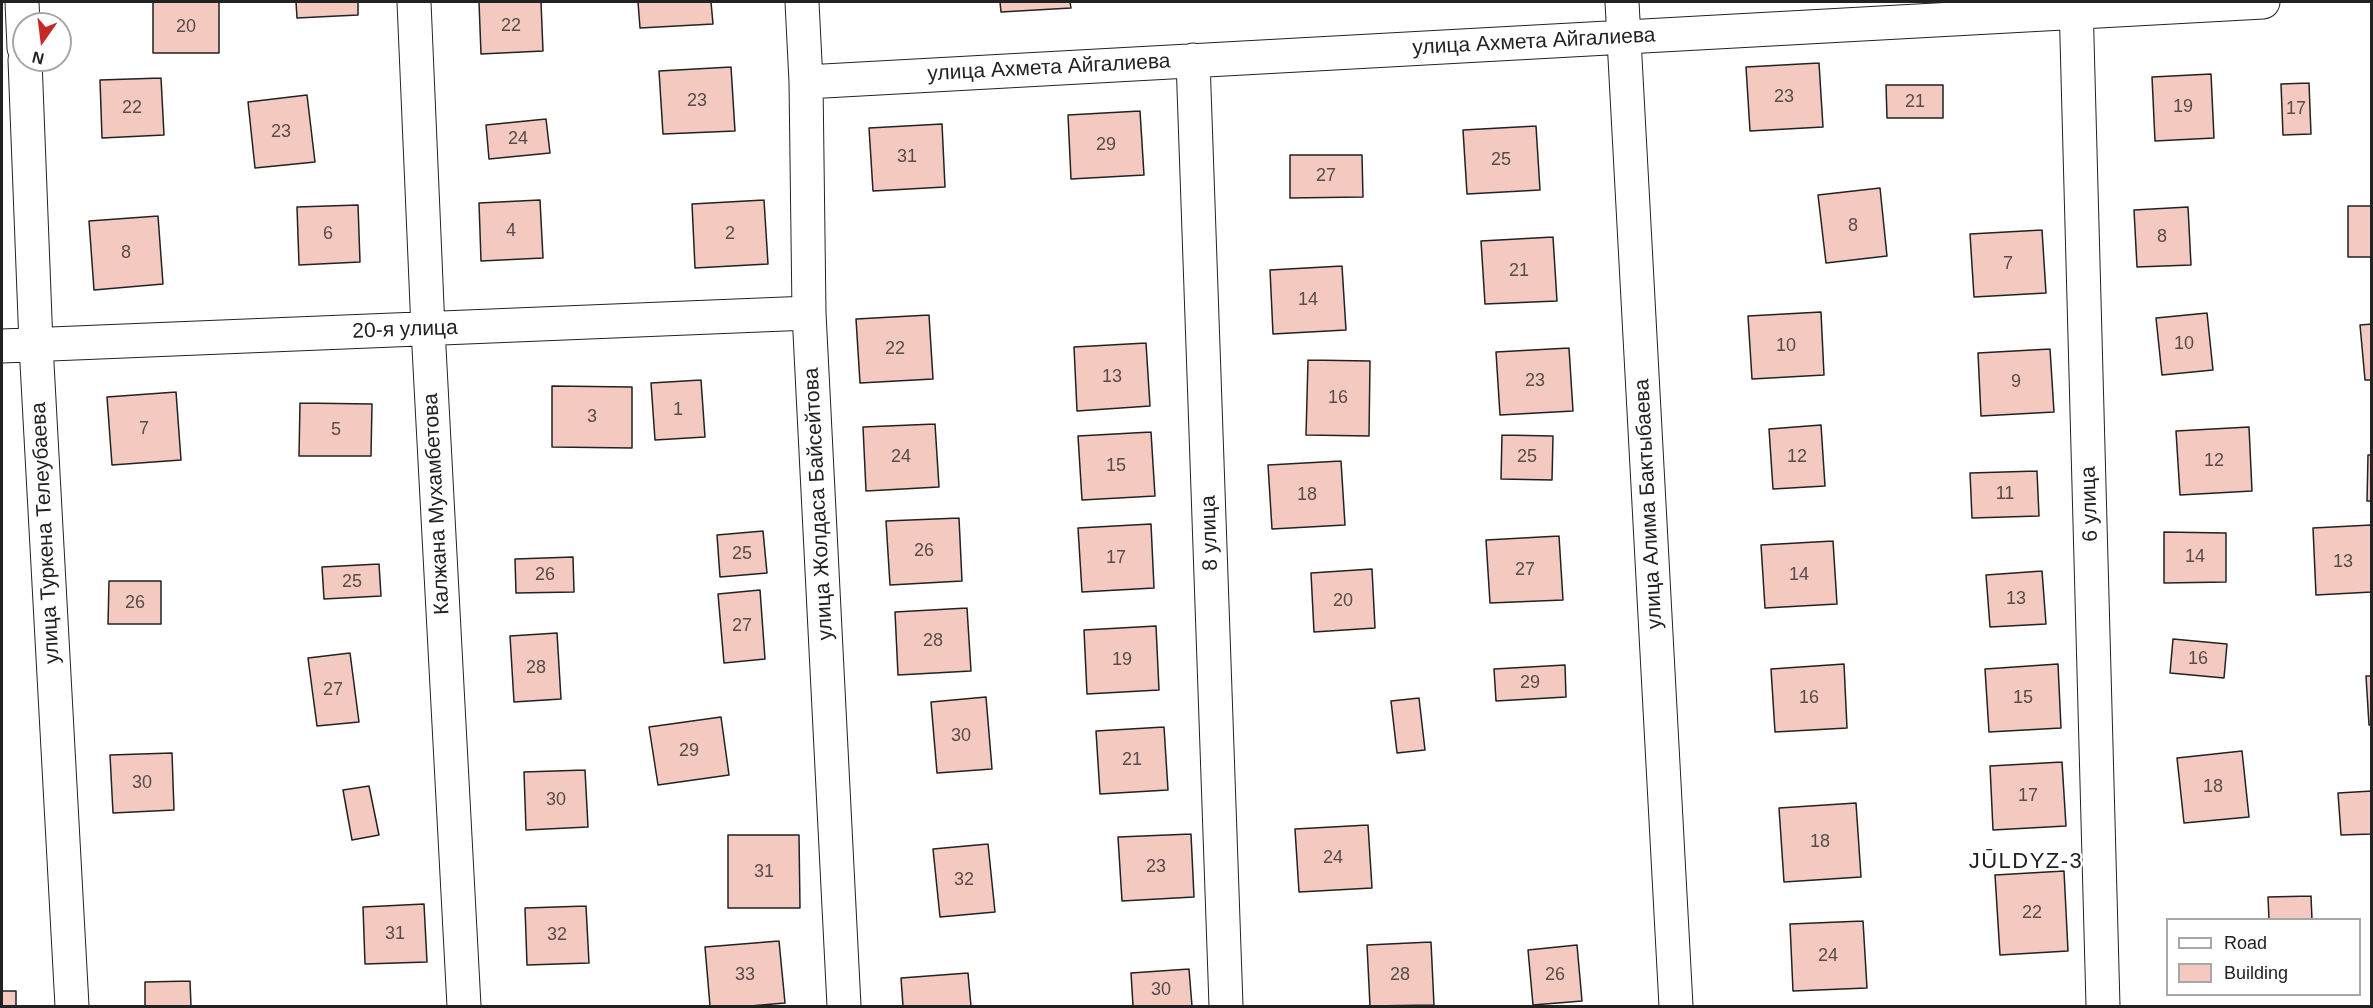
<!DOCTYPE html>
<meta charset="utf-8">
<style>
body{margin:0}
#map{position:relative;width:2373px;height:1008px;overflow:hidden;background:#fff;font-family:Arial,sans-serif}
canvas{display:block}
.frame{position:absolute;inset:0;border:3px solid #222;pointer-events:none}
.legend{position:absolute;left:2166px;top:918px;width:195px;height:78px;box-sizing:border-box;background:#fff;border:2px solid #a7a7a7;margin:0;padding:8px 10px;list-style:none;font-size:18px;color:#222}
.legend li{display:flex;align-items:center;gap:12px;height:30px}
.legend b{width:30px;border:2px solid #a7a7a7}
.north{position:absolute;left:12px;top:12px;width:60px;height:60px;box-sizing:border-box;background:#fff;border:2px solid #a7a7a7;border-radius:50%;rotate:194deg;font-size:16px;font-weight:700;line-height:24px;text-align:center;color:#222}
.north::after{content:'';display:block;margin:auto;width:21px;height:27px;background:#c62828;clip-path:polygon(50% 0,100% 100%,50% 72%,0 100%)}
</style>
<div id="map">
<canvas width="2373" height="1008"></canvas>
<div class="frame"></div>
<ul class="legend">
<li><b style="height:8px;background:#fff"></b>Road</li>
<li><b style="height:16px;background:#f3c9c0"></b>Building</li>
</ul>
<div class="north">N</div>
</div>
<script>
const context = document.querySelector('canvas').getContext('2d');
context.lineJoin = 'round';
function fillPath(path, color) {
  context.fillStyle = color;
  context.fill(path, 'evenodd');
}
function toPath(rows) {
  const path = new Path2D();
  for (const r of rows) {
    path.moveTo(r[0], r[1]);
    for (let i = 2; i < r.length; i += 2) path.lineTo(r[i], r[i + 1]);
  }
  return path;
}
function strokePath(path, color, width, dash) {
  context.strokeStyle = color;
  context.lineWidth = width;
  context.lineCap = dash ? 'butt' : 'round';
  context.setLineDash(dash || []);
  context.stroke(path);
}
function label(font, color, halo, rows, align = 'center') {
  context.font = font + ' Arial,sans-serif';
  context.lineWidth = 4.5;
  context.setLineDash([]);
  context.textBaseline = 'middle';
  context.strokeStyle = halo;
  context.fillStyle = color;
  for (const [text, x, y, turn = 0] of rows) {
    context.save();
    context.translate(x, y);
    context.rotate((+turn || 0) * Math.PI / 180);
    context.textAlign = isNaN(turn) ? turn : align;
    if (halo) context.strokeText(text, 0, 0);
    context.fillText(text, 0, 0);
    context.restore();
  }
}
const building = toPath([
 [153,2,219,2,219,53,153,53,153,2],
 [296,2,358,2,358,15,297,18,296,2],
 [479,2,541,2,543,51,481,54,479,2],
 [638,2,711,2,713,24,640,28,638,2],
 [1000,2,1070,2,1071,8,1001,12,1000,2],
 [1819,63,1823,127,1750,131,1746,67,1819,63],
 [731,67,735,131,663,134,659,71,731,67],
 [2211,74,2214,138,2155,141,2152,77,2211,74],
 [161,78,164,135,102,138,100,80,161,78],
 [2309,83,2311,134,2283,135,2281,84,2309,83],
 [1886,85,1943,85,1943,118,1887,118,1886,85],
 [307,95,315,162,255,168,248,102,307,95],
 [1140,111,1144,175,1071,179,1068,115,1140,111],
 [546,119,550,153,489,159,486,125,546,119],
 [942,124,945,187,873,191,869,128,942,124],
 [1536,126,1540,190,1467,194,1463,130,1536,126],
 [1290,155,1362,155,1363,197,1290,198,1290,155],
 [1880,188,1887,256,1826,263,1818,195,1880,188],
 [540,200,543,258,481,261,479,203,540,200],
 [764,200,768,264,695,268,692,204,764,200],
 [358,205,360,262,299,265,297,207,358,205],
 [2348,206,2372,206,2372,257,2348,257,2348,206],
 [2188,207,2191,265,2137,267,2134,210,2188,207],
 [158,216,163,284,94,290,89,221,158,216],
 [2042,230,2046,293,1974,297,1970,234,2042,230],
 [1553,237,1557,301,1485,304,1481,241,1553,237],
 [1342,266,1346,330,1273,334,1270,270,1342,266],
 [1821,312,1824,375,1752,379,1748,316,1821,312],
 [2207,313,2213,370,2162,375,2156,318,2207,313],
 [929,315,933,379,860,383,856,319,929,315],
 [2372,324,2372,380,2365,380,2360,325,2372,324],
 [1146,343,1150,406,1077,411,1074,347,1146,343],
 [1569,348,1573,411,1500,415,1496,352,1569,348],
 [2050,349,2054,412,1981,416,1978,353,2050,349],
 [1308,360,1370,361,1369,436,1306,435,1308,360],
 [701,380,705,437,655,440,651,383,701,380],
 [552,386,632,387,632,448,552,447,552,386],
 [176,392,181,460,112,465,107,397,176,392],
 [300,403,372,404,371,456,299,456,300,403],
 [935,424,939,487,866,491,863,427,935,424],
 [1821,425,1825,486,1773,489,1769,429,1821,425],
 [2249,427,2252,491,2180,495,2176,431,2249,427],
 [1151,432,1155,496,1082,500,1078,436,1151,432],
 [1502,435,1553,436,1552,480,1501,479,1502,435],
 [2368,455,2372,455,2372,501,2367,501,2368,455],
 [1341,461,1345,525,1272,529,1268,465,1341,461],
 [2037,471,2039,516,1972,518,1970,473,2037,471],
 [959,518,962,581,890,585,886,521,959,518],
 [1151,524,1154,588,1082,592,1078,528,1151,524],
 [2371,525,2372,592,2316,595,2313,528,2371,525],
 [763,531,767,573,720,577,717,535,763,531],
 [2164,532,2226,533,2226,582,2164,583,2164,532],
 [1559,536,1563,600,1490,603,1486,540,1559,536],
 [1833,541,1837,604,1765,608,1761,545,1833,541],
 [573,557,574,592,516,593,515,559,573,557],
 [379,564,381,596,324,599,322,567,379,564],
 [1372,569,1375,628,1314,632,1311,573,1372,569],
 [2042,571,2046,624,1990,627,1986,575,2042,571],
 [109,581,161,581,161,624,108,624,109,581],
 [760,590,765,659,724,663,718,594,760,590],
 [967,608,971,671,898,675,895,612,967,608],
 [1156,626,1159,690,1087,694,1084,630,1156,626],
 [557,633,561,699,514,702,510,636,557,633],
 [2173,639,2227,644,2224,678,2170,673,2173,639],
 [350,653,359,722,317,726,308,658,350,653],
 [1844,664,1847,728,1775,732,1771,669,1844,664],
 [2058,664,2061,728,1989,732,1985,669,2058,664],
 [1565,665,1566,697,1496,701,1494,669,1565,665],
 [2366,676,2372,676,2372,725,2369,725,2366,676],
 [986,697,992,769,937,773,931,702,986,697],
 [1419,698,1425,750,1397,753,1391,701,1419,698],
 [721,717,729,775,658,785,649,727,721,717],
 [1164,727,1168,790,1100,794,1096,731,1164,727],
 [2242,751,2249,817,2184,823,2177,758,2242,751],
 [172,753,174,810,113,813,110,755,172,753],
 [2062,762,2066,826,1993,830,1990,766,2062,762],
 [585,770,588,827,526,830,524,772,585,770],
 [369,786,379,835,352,840,343,790,369,786],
 [2372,791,2372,834,2341,835,2338,793,2372,791],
 [1856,803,1861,877,1784,882,1779,808,1856,803],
 [1368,825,1372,888,1299,892,1295,829,1368,825],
 [1191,834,1194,897,1122,901,1118,837,1191,834],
 [728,835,799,835,800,908,728,908,728,835],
 [988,844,995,912,940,917,933,849,988,844],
 [2064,871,2068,951,2000,955,1995,875,2064,871],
 [2311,896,2312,920,2269,920,2268,897,2311,896],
 [424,904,427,962,365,964,363,907,424,904],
 [586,906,589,963,527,965,525,908,586,906],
 [1863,921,1867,988,1793,991,1790,924,1863,921],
 [779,941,785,1003,750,1006,710,1006,705,947,779,941],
 [1431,942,1434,1005,1370,1006,1367,945,1431,942],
 [1577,945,1582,1001,1533,1005,1528,950,1577,945],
 [1189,969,1192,1006,1133,1006,1131,973,1189,969],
 [968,973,971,1006,903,1006,901,978,968,973],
 [190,981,191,1006,145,1006,145,982,190,981],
 [2,991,16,991,16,1006,2,1006,2,991]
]);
const minor = toPath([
 [22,2,24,48],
 [414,2,428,329,464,1006],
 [802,2,806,82,809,313,844,1006],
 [1622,2,1676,1006],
 [2076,2,2103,1006],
 [25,60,36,345,72,1006],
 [1193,60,1226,1006],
 [806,82,2263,2],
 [2,346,809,313]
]);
const numberNames = [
 ["22",511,26],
 ["20",186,27],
 ["23",1784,97],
 ["23",697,101],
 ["21",1915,102],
 ["19",2183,107],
 ["22",132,108],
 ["17",2296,109],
 ["23",281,132],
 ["24",518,139],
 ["29",1106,145],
 ["31",907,157],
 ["25",1501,160],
 ["27",1326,176],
 ["8",1853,226],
 ["4",511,231],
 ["6",328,234],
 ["2",730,234],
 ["8",2162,237],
 ["8",126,253],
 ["7",2008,264],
 ["21",1519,271],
 ["14",1308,300],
 ["10",2184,344],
 ["10",1786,346],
 ["22",895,349],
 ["13",1112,377],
 ["23",1535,381],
 ["9",2016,382],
 ["16",1338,398],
 ["1",678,410],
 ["3",592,417],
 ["7",144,429],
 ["5",336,430],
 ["24",901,457],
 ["25",1527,457],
 ["12",1797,457],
 ["12",2214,461],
 ["15",1116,466],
 ["11",2005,494],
 ["18",1307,495],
 ["26",924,551],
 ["25",742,554],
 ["14",2195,557],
 ["17",1116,558],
 ["13",2343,562],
 ["27",1525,570],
 ["26",545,575],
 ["14",1799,575],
 ["25",352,582],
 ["13",2016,599],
 ["20",1343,601],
 ["26",135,603],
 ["27",742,626],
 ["28",933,641],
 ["16",2198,659],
 ["19",1122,660],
 ["28",536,668],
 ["29",1530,683],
 ["27",333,690],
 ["16",1809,698],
 ["15",2023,698],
 ["30",961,736],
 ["29",689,751],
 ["21",1132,760],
 ["30",142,783],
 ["18",2213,787],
 ["17",2028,796],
 ["30",556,800],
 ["18",1820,842],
 ["24",1333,858],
 ["23",1156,867],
 ["31",764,872],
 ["32",964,880],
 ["22",2032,913],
 ["31",395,934],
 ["32",557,935],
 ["24",1828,956],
 ["33",745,975],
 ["28",1400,975],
 ["26",1555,975],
 ["30",1161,990]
];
const streetNames = [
 ["улица Ахмета Айгалиева",1534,42,-3],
 ["улица Ахмета Айгалиева",1049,68,-3],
 ["20-я улица",405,330,-2],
 ["Калжана Мухамбетова",437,504,-93],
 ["улица Жолдаса Байсейтова",819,504,-93],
 ["улица Алима Бактыбаева",1649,504,-93],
 ["6 улица",2090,504,-92],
 ["улица Туркена Телеубаева",46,533,-93],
 ["8 улица",1210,533,-92]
];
const neighbourhoodNames = [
 ["JŪLDYZ-3",2026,862]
];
fillPath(building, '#f3c9c0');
strokePath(building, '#222', 1.5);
strokePath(minor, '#222', 35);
strokePath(minor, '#fff', 33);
label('18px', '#564c4a', null, numberNames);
label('21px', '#222', '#fff', streetNames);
context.letterSpacing = '1.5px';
label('22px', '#222', '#fff', neighbourhoodNames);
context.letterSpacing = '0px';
</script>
